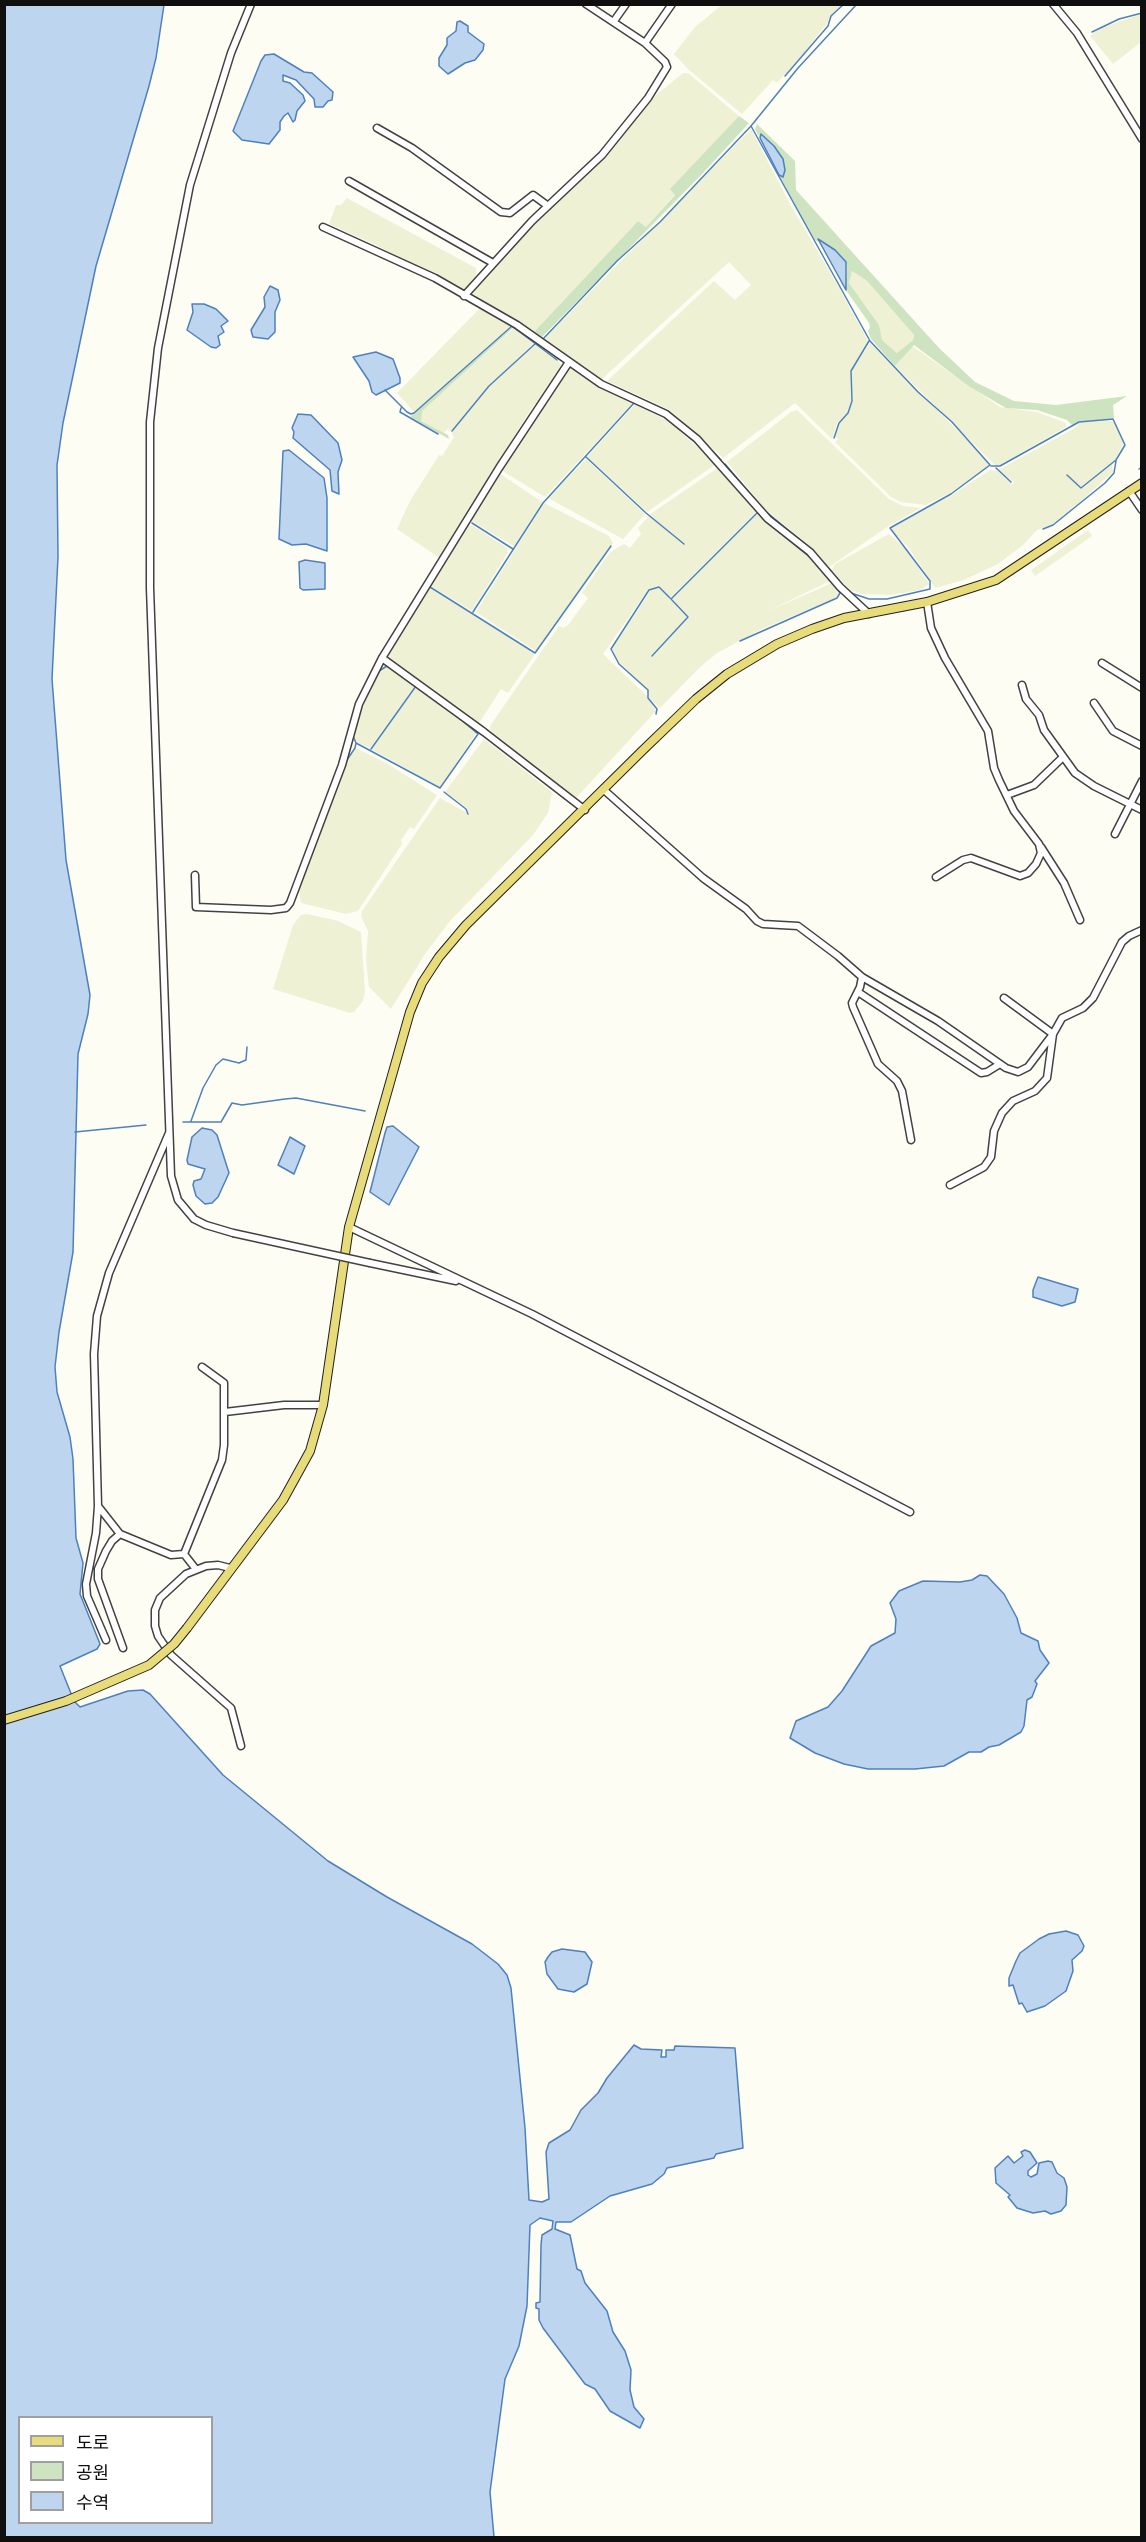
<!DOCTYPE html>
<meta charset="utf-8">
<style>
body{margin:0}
#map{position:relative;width:1146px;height:2542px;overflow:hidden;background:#fdfdf3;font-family:"Crimson Pro","Noto Sans KR",serif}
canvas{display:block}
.frame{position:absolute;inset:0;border:6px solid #0f0f0f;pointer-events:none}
.legend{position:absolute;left:18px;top:2416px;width:195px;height:108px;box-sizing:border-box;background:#fff;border:2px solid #9f9f9f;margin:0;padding:8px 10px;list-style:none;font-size:18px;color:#0f0f0f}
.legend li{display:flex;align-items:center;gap:12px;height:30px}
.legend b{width:30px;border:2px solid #9f9f9f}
</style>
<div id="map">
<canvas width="1146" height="2542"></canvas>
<div class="frame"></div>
<ul class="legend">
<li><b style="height:8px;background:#e7dc79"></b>도로</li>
<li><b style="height:16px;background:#cee4c0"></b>공원</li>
<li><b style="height:16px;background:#bed5ef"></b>수역</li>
</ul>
</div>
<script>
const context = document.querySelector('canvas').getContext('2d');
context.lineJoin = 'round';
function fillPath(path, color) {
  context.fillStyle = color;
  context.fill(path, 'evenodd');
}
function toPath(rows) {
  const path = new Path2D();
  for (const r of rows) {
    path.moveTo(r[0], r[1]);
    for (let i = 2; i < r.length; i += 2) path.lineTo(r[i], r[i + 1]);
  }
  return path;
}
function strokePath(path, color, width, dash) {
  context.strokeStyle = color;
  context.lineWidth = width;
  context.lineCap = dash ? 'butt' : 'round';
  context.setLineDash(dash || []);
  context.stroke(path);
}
const farmland = toPath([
 [722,5,722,4,841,5,804,53,777,83,773,80,742,114,689,70,674,54,695,27],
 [1141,14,1141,42,1113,64,1090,36,1101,28],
 [683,73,688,73,739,116,671,189,675,194,646,227,638,221,534,332,484,302,472,292,493,264,533,222,603,156,655,96],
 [751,129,790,204,838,286,868,341,850,371,851,401,847,413,837,423,832,439,795,403,723,458,668,409,607,381,714,281,735,300,751,285,729,262,602,379,544,339],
 [347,198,476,268,476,276,466,292,376,245,329,224,336,205,341,205],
 [852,271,867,281,914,335,913,340,897,353,881,339,879,325,849,283],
 [480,308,512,325,414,412,397,393],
 [514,328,533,344,489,385,451,431,448,429,443,433,421,421,421,411],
 [870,343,976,449,989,465,986,469,952,492,926,505,901,502,891,497,835,442,838,439,835,437,839,423,848,414,853,401,851,371],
 [535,345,561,364,559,373,538,406,534,404,533,406,488,477,490,479,441,559,397,529,410,501,439,455,442,456,454,437,452,433,455,428,490,386],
 [912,346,1000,407,1037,412,1061,421,1066,423,1066,427,998,466,995,465,895,366],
 [570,367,594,384,633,403,545,497,501,470],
 [635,404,670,422,716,464,647,512,587,457],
 [797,410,889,499,903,506,921,508,890,525,829,567,818,553,765,509,727,462,791,412],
 [1105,419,1115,422,1124,442,1115,460,1081,487,1067,475,1081,489,1112,464,1113,472,1079,503,1053,524,1037,530,1023,545,998,564,964,580,935,588,909,548,892,531,892,527,952,495,990,470,997,471,1013,485,1014,482,998,470,1075,428,1079,423],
 [586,459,645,514,623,539,548,498],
 [719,467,756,512,670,598,659,587,651,590,659,588,687,617,651,656,653,657,689,617,672,599,757,514,814,561,830,581,766,612,832,583,839,595,831,600,762,629,717,653,699,668,660,708,649,698,648,690,617,660,612,649,651,590,648,590,603,654,647,696,656,711,576,798,491,733,490,726,559,626,563,628,568,625,588,598,582,593,604,560,612,551,624,544,630,548,641,534,638,528,649,516,685,545,649,515],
 [499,473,542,502,514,546,470,520],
 [544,503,609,536,613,543,536,651,476,612],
 [472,525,507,548,508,552,472,611,431,586,467,526],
 [1088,530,1092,536,1035,576,1031,570],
 [889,534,907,550,929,584,920,590,890,595,862,594,850,590,832,570,835,564],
 [430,588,535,654,508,693,501,689,479,723,391,660,388,655,388,651],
 [388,667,415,686,370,748,355,741,354,735,362,709,379,673,382,668],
 [416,687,477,732,440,787,371,749],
 [484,739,552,792,548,813,533,835,450,921,425,954,391,1009,369,987,366,960,368,931,361,916,362,911,440,798,469,814,467,808,445,792],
 [356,748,388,764,437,795,414,829,410,827,401,840,402,844,358,911,346,914,301,903,299,890,346,764],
 [307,914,338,921,361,932,365,991,363,1001,354,1012,350,1013,273,989,293,925,301,915]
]);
const green = toPath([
 [739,116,749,123,704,172,542,337,534,332,638,221,646,227,675,195,670,189],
 [757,124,795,161,796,190,939,348,975,382,1014,401,1056,405,1127,396,1113,405,1114,418,1078,422,1073,426,1067,420,1037,410,1006,408,970,387,914,345,895,366,871,339,868,331,870,327,869,323,846,290,847,265,835,250,815,240,805,224,779,175,783,177,783,159,774,146,761,135,760,137,758,135,755,129],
 [852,271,867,281,914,335,913,340,897,353,882,340,879,325,849,283],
 [515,326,536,342,514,327,422,411,421,421,448,435,449,439,410,417,511,328]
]);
const water = toPath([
 [5,5,164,5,156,58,149,86,96,266,63,423,57,465,58,557,52,679,66,860,90,995,88,1014,78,1054,73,1252,59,1332,55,1367,57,1392,70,1437,73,1459,76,1538,83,1563,80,1594,100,1644,97,1649,60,1666,74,1701,80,1707,128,1691,143,1690,150,1694,223,1775,328,1861,387,1897,472,1944,498,1964,507,1975,511,1988,525,2128,529,2200,542,2202,549,2199,546,2152,549,2143,570,2130,581,2110,598,2093,607,2078,634,2045,641,2049,662,2050,661,2057,666,2057,666,2050,674,2050,675,2046,735,2048,743,2148,716,2154,714,2158,667,2168,664,2174,652,2184,610,2196,571,2222,556,2222,555,2229,570,2235,577,2269,581,2271,585,2283,607,2311,613,2332,625,2351,631,2370,630,2390,634,2407,644,2419,640,2428,610,2411,595,2389,585,2384,543,2328,539,2320,539,2309,536,2308,536,2303,540,2302,541,2245,542,2235,552,2229,553,2221,540,2218,530,2225,527,2306,519,2346,505,2379,490,2492,494,2537,5,2538,5,5],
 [20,2418,212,2418,212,2522,20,2522,20,2418],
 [460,21,468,26,468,32,484,44,483,50,475,60,465,63,448,74,439,66,439,58,447,45,447,38,456,31,457,22,460,21],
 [274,54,304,72,312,73,333,92,332,100,328,101,323,107,315,107,314,99,296,80,283,75,283,81,290,83,303,95,305,101,297,111,295,120,293,122,288,113,284,116,280,122,280,130,269,144,242,140,233,131,261,61,265,55,274,54],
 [761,134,774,146,783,159,785,170,783,177,779,175,760,138,761,134],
 [818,239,835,250,846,262,846,290,818,239],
 [270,286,278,290,280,300,275,312,275,332,268,339,253,337,251,330,265,307,264,297,270,286],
 [192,304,204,304,216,309,228,321,221,326,224,332,218,336,220,345,216,348,211,347,187,330,193,312,192,304],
 [376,352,393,359,400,378,400,383,376,395,372,392,369,381,353,357,376,352],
 [298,414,311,415,338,443,342,460,338,472,339,494,332,491,330,470,293,438,294,432,292,428,298,414],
 [289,450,324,478,327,498,327,551,306,544,292,545,279,539,283,451,289,450],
 [305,560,325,563,325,589,303,590,300,588,299,562,305,560],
 [393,1126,419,1147,389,1205,370,1192,385,1133,387,1127,393,1126],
 [202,1128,212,1130,217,1135,229,1173,218,1197,212,1203,205,1204,196,1196,193,1185,194,1181,201,1179,205,1169,188,1164,187,1160,192,1137,202,1128],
 [290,1137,305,1146,294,1174,278,1165,290,1137],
 [1038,1277,1078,1289,1075,1302,1062,1306,1033,1297,1033,1290,1038,1277],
 [980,1575,987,1576,1004,1594,1017,1618,1021,1633,1038,1641,1040,1650,1049,1663,1035,1681,1037,1684,1032,1697,1027,1700,1024,1726,1021,1732,999,1745,989,1747,981,1752,969,1752,944,1766,915,1769,868,1769,844,1764,815,1753,790,1738,796,1721,828,1707,842,1691,871,1646,895,1633,896,1619,890,1603,899,1591,923,1581,960,1582,972,1580,980,1575],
 [1066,1931,1078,1935,1084,1946,1082,1951,1072,1960,1073,1971,1066,1991,1045,2006,1027,2012,1022,2003,1019,2004,1013,1985,1009,1986,1009,1978,1016,1961,1020,1953,1039,1939,1049,1934,1066,1931],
 [562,1949,585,1952,592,1962,587,1984,574,1992,558,1989,547,1974,545,1962,548,1957,552,1952,562,1949],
 [1025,2150,1030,2152,1037,2163,1028,2171,1028,2175,1031,2177,1037,2174,1039,2163,1048,2161,1052,2162,1057,2173,1064,2178,1067,2187,1066,2205,1061,2211,1051,2214,1045,2211,1033,2213,1017,2208,1008,2197,1010,2195,996,2183,995,2168,1008,2156,1014,2163,1023,2156,1021,2152,1025,2150]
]);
const stream = toPath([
 [1092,32,1119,19,1142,13],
 [785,76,828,26,831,16,844,4],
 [513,327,557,360],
 [543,339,617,261,660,222,751,126],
 [536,342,546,349],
 [555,356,566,363],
 [570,366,588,379],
 [617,388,668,411,690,430],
 [385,390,407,412,411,414,414,413,512,326],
 [401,408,400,412,438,434],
 [452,431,489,386,536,343],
 [690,438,698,444],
 [834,438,839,423,848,413,852,401,851,371,869,341],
 [701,439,721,460],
 [586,457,646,513,684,544],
 [725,464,764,510,805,544],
 [991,466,1000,466,1079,422,1113,419,1125,445,1116,460,1081,488,1067,475],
 [996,468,1011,482],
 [1139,469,1142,467],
 [747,499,763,519,812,559],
 [472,523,513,549],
 [1043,529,1053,525,1105,483,1114,473,1116,461],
 [430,587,535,653,611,546],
 [851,593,869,599,887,599,930,589,930,581,890,528,951,494,990,465,952,422,918,392,870,341,751,126,798,68,857,4],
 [473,612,543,503,634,403],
 [740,641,837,598,840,593,836,587],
 [652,656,688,617,671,599,757,513],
 [379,671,387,666],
 [656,714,657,709,648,698,648,690,619,664,611,649,649,590,659,587,670,598],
 [356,743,440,788,478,734,452,712],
 [371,749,416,686],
 [345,763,355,748,356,743,353,736],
 [444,792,466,809,468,814],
 [191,1121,203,1088,216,1065,223,1059,239,1063,246,1060,247,1047],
 [183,1122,221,1122,232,1103,242,1105,285,1099,296,1098,365,1111],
 [75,1132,146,1125]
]);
const minor = toPath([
 [1053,4,1077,33,1142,139],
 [614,21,626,4],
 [645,43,672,4],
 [377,128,412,148,501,212,510,213,533,195,548,206],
 [349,181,493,263],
 [323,227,435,278,517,325,601,384,666,414,697,439,768,519,810,552,840,587,869,614],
 [464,296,532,221,602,155,648,98,667,67,665,62,645,43,586,4],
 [1129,491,1142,510],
 [927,602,931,628,945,658,988,731,994,768,999,780,1014,811,1039,844,1041,853,1036,864,1028,873,1020,876,971,858,963,860,936,877],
 [382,658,484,732,585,810],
 [1102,663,1142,688],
 [1022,685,1026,699,1039,715,1044,730,1075,773,1094,786,1142,810],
 [1094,703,1113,731,1142,746],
 [604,790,703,878,746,909,757,921,763,924,798,926,838,956,862,977,860,987,852,1003,853,1007,878,1064,897,1081,902,1091,911,1140],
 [1007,795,1034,785,1063,757],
 [1115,834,1142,781],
 [1041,847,1064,883,1080,920],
 [195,875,196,907,271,910,286,908,290,903,342,765,359,704,382,658,499,468,569,362],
 [862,977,938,1021,1006,1068,1018,1072,1028,1067,1053,1034,1004,998],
 [858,992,981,1073,987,1072,1000,1064],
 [950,1185,984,1167,991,1157,994,1131,1002,1113,1013,1101,1035,1091,1047,1078,1053,1034,1062,1018,1083,1008,1093,998,1122,942,1129,936,1142,930],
 [349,1227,532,1314,910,1512],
 [233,1233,206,1225,194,1219,178,1200,171,1176,150,588,150,422,158,348,190,185,231,53,251,4],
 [370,1263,456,1281],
 [225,1412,284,1405,323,1405],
 [98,1506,120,1534,171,1555,184,1554,222,1460,224,1445,224,1383,202,1367],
 [120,1534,112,1541,106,1551,98,1569,98,1579,123,1648],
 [184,1554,195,1568],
 [230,1568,218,1565,206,1566,186,1574,160,1598,155,1610,155,1626,158,1636,171,1655,231,1708,241,1746],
 [106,1640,87,1596,86,1584,96,1533,98,1506,94,1354,97,1316,109,1273,169,1133]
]);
const major = toPath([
 [187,1628,283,1500,310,1451,323,1405,349,1227,410,1012,422,983,439,957,466,925,643,750,696,699,727,674,777,644,812,629,844,618,927,602,996,580,1142,483]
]);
const minorBridge = toPath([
 [233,1233,370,1263]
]);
const majorBridge = toPath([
 [4,1720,66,1701,149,1665,174,1644,187,1628]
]);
fillPath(farmland, '#eff1d5');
fillPath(green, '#cee4c0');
fillPath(water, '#bed5ef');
strokePath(water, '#4e81bc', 1.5);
strokePath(stream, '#4e81bc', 1.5);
strokePath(minor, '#424242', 9);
strokePath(major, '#202020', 10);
strokePath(minor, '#fff', 6);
strokePath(major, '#e7dc79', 8);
strokePath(minorBridge, '#424242', 9, []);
strokePath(majorBridge, '#202020', 10, []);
strokePath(minorBridge, '#fff', 6);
strokePath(majorBridge, '#e7dc79', 8);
</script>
